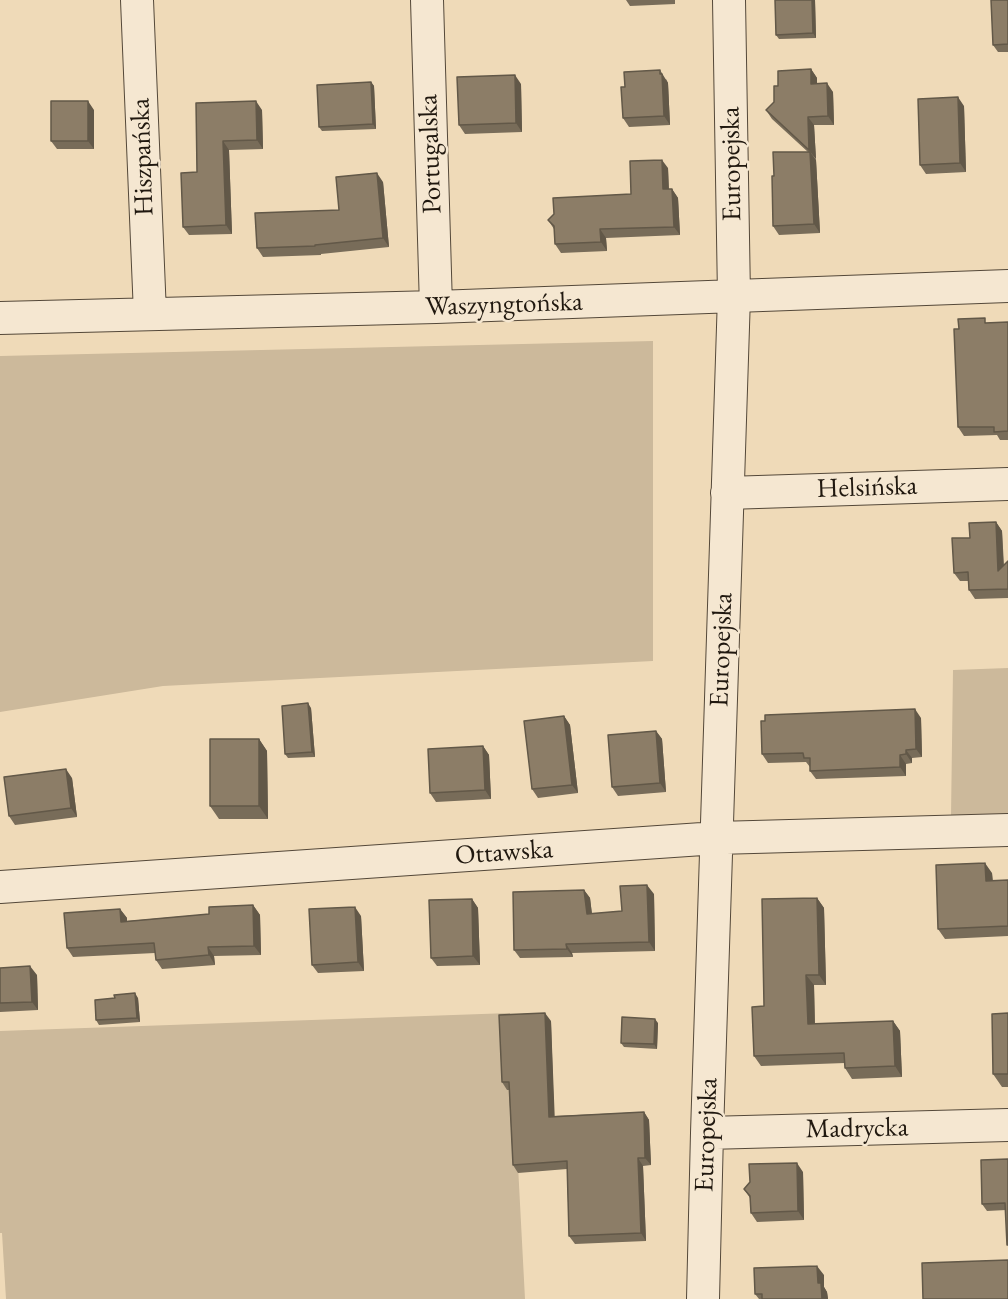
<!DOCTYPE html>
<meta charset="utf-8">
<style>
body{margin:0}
canvas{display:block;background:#efdab8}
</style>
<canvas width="1008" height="1299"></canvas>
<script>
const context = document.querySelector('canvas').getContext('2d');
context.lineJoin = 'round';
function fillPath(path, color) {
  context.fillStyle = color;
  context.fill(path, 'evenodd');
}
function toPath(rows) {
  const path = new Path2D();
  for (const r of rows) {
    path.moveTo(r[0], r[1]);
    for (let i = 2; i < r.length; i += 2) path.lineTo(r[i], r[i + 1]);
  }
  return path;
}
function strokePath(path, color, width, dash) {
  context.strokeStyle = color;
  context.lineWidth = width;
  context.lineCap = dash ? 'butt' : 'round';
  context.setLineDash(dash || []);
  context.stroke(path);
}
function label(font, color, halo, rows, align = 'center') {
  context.font = font + ' "EB Garamond",serif';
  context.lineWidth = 5;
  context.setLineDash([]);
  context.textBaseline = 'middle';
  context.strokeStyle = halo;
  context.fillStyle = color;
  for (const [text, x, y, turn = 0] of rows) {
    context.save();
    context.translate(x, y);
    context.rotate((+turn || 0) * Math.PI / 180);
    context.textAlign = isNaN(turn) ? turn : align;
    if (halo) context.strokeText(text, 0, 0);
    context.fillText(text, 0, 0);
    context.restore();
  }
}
const green = toPath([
 [653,341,653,661,163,686,0,712,0,356],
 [1008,668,1008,814,951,816,953,670],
 [510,1013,525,1299,6,1299,2,1233,0,1233,0,1031]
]);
const minor = toPath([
 [137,0,150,314],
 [427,0,436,307],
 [0,318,436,307,1008,286],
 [727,493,1008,484],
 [0,887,717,838,1008,830],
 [707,1133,1008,1125],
 [703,1299,707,1133,734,296,729,0]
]);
const wall = toPath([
 [626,0,675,0,675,4,630,6],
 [775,0,815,0,816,38,779,39,776,35],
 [1008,0,1008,52,998,52,993,45],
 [811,69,817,78,817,84,833,92,834,125,814,125,816,159,813,156,816,160,820,233,779,235,773,226,774,176,808,152,772,119,766,110,774,102,778,86],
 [666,79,668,83,670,125,629,127,623,118],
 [371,82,374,86,376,129,322,131,319,127],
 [521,84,522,132,465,134,459,125],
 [196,103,262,110,263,149,229,150,232,234,189,235,183,227,197,172],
 [964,106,966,172,926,174,920,165],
 [94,110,94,149,57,149,51,141],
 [668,168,669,189,672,189,678,198,680,235,606,238,607,251,561,253,555,244,554,229,548,220,631,194],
 [383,182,389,247,321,254,321,255,263,257,257,248,339,210],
 [1008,322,1008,440,1000,440,997,435,964,436,958,427,959,329,988,323],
 [996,522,1002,531,1004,565,1008,561,1008,598,975,599,969,590,968,581,960,581,954,573,970,538],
 [311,708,315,757,288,758,285,754],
 [564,716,570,725,578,793,538,798,532,789],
 [921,718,922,757,912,758,912,763,906,764,906,776,816,779,810,771,810,767,806,762,768,763,762,754],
 [656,731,662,739,666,792,618,796,612,787],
 [259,739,267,751,268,819,219,819,210,806],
 [483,746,489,755,491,799,436,802,430,793],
 [72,778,77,817,15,825,9,816],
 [992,873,993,881,1008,880,1008,936,945,939,938,929],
 [584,890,590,898,592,914,622,911,654,894,655,951,572,953,573,957,520,958,514,950],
 [817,898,824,908,826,985,814,985,815,1024,893,1021,900,1031,902,1077,852,1079,845,1068,845,1063,761,1066,754,1056,764,1006],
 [472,899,478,908,480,965,437,966,431,958],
 [253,905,260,915,261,955,214,956,215,965,162,969,156,960,155,953,73,957,67,948,120,909,127,918,127,921,209,914],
 [361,916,364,971,318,973,312,965],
 [0,968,37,975,38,1010,0,1012],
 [138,998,140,1022,99,1025,96,1020],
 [1008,1013,1008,1087,1002,1087,993,1074],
 [551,1021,554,1116,644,1112,649,1120,651,1165,643,1166,646,1241,575,1244,569,1236,567,1169,518,1173,513,1165,509,1090,507,1090,502,1082],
 [658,1023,657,1049,624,1047,621,1043],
 [1008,1159,1008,1246,1006,1210,987,1211,982,1204],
 [803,1172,804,1220,757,1222,751,1213,750,1198,744,1189,750,1182],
 [824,1275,824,1287,827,1292,828,1299,759,1299,755,1294]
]);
const shadedWall = toPath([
 [812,0,815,0,816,38,813,33],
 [811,69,817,78,817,93,811,84],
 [660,70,668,83,670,125,664,116],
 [515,75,521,84,522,132,516,123],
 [371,82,374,86,376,129,373,124],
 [827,83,833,92,834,125,828,116],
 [958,97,964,106,966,172,960,163],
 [88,101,94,110,94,149,88,141],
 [256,101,262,110,263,149,257,140],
 [808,117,814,125,816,159,809,150],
 [223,141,229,150,232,234,226,225],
 [810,152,816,160,820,233,814,224],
 [662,160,668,168,669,198,663,189],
 [377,173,383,182,389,247,383,238],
 [672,189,678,198,680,235,674,227],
 [600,229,606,238,607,251,601,242],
 [996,522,1002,531,1004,580,998,571],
 [308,703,311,708,315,757,312,752],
 [915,709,921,718,922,757,916,749],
 [564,716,570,725,578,793,572,785],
 [656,731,662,739,666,792,660,783],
 [259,739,267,751,268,819,259,806],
 [483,746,489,755,491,799,485,790],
 [906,750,912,758,912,763,906,754],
 [900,755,906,764,906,776,900,767],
 [66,769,72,778,77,817,71,808],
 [985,863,992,873,993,892,986,881],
 [647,885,654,894,655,951,649,942],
 [584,890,590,898,593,923,587,914],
 [817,898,824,908,826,985,819,975],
 [472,899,478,908,480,965,473,956],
 [253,905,260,915,261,955,254,946],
 [355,907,361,916,364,971,358,962],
 [120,909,127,918,127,931,121,922],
 [566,944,572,953,573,957,567,949],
 [208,947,214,956,215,965,209,955],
 [30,966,37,975,38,1010,32,1002],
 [806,975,814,985,815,1035,808,1024],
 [135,993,138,998,140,1022,137,1018],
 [545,1013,551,1021,555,1124,549,1117],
 [655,1019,658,1023,657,1049,654,1044],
 [893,1021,900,1031,902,1077,895,1066],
 [644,1112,649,1120,651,1165,645,1158],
 [638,1158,643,1166,646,1241,641,1233],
 [797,1163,803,1172,804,1220,798,1211],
 [817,1266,824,1275,824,1287,827,1292,828,1299,822,1299,818,1283]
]);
const building = toPath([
 [775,0,812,0,813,33,776,35,775,0],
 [991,0,1008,0,1008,44,993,45,991,0],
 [811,69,811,84,827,83,828,116,808,117,809,150,766,110,774,102,774,86,778,86,778,71,811,69],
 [660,70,660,74,662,74,664,116,623,118,621,87,625,87,624,72,660,70],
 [515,75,516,123,459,125,457,77,515,75],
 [371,82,373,124,319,127,317,85,371,82],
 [958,97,960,163,920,165,918,99,958,97],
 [51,101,88,101,88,141,51,141,51,101],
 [256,101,257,140,223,141,226,225,183,227,181,173,197,172,196,103,256,101],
 [773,152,810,152,814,224,773,226,772,176,774,176,773,152],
 [662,160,663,189,672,189,674,227,600,229,601,242,555,244,554,226,548,220,554,214,553,198,631,194,630,161,662,160],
 [377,173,383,238,315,245,315,246,257,248,255,213,339,210,336,177,377,173],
 [985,318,985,323,1008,322,1008,431,994,432,994,427,958,427,954,329,959,329,958,319,985,318],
 [996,522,998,571,1008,561,1008,589,969,590,968,572,954,573,952,538,970,538,969,523,996,522],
 [308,703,312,752,285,754,282,706,308,703],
 [915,709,916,749,906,750,906,754,900,755,900,767,810,771,810,758,804,758,803,753,762,754,761,721,765,721,765,715,915,709],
 [564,716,572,785,532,789,524,721,564,716],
 [656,731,660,783,612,787,608,735,656,731],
 [210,739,259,739,259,806,210,806,210,739],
 [483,746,485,790,430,793,428,749,483,746],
 [66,769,71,808,9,816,4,777,66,769],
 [985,863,986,881,1008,880,1008,926,938,929,936,865,985,863],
 [647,885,649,942,566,944,567,949,514,950,513,892,584,890,587,914,622,911,620,886,647,885],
 [817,898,819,975,806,975,808,1024,893,1021,895,1066,845,1068,844,1053,754,1056,752,1007,764,1006,762,899,817,898],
 [472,899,473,956,431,958,429,900,472,899],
 [253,905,254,946,208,947,209,955,156,960,154,943,67,948,64,913,120,909,121,922,209,914,209,907,253,905],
 [355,907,358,962,312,965,309,909,355,907],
 [30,966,32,1002,0,1003,0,968,30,966],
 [135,993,137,1018,96,1020,95,1000,115,998,114,995,135,993],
 [545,1013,549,1117,644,1112,645,1158,638,1158,641,1233,569,1236,567,1161,513,1165,509,1082,502,1082,499,1015,545,1013],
 [1008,1013,1008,1074,993,1074,992,1014,1008,1013],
 [622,1017,655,1019,654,1044,621,1043,622,1017],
 [1008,1159,1008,1245,1007,1245,1005,1203,982,1204,981,1160,1008,1159],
 [797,1163,798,1211,751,1213,750,1196,744,1189,750,1182,749,1164,797,1163],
 [1008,1260,1008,1299,923,1299,922,1263,1008,1260],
 [817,1266,818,1283,821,1283,822,1299,762,1299,762,1294,755,1294,754,1268,817,1266]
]);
const streetNames = [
 ["Portugalska",431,154,-92],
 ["Hiszpańska",143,157,-92],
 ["Europejska",732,164,-91],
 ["Waszyngtońska",504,305,-2],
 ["Helsińska",867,488,-2],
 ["Europejska",722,650,-88],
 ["Ottawska",504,853,-4],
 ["Madrycka",857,1129,-1],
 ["Europejska",707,1135,-88]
];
fillPath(green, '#ccb99b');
strokePath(minor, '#544839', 34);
strokePath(minor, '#f5e7d1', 32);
fillPath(wall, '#786c59');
fillPath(shadedWall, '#625848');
fillPath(building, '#8c7d67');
strokePath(building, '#625848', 1.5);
label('27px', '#20180f', '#f5e7d1', streetNames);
</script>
